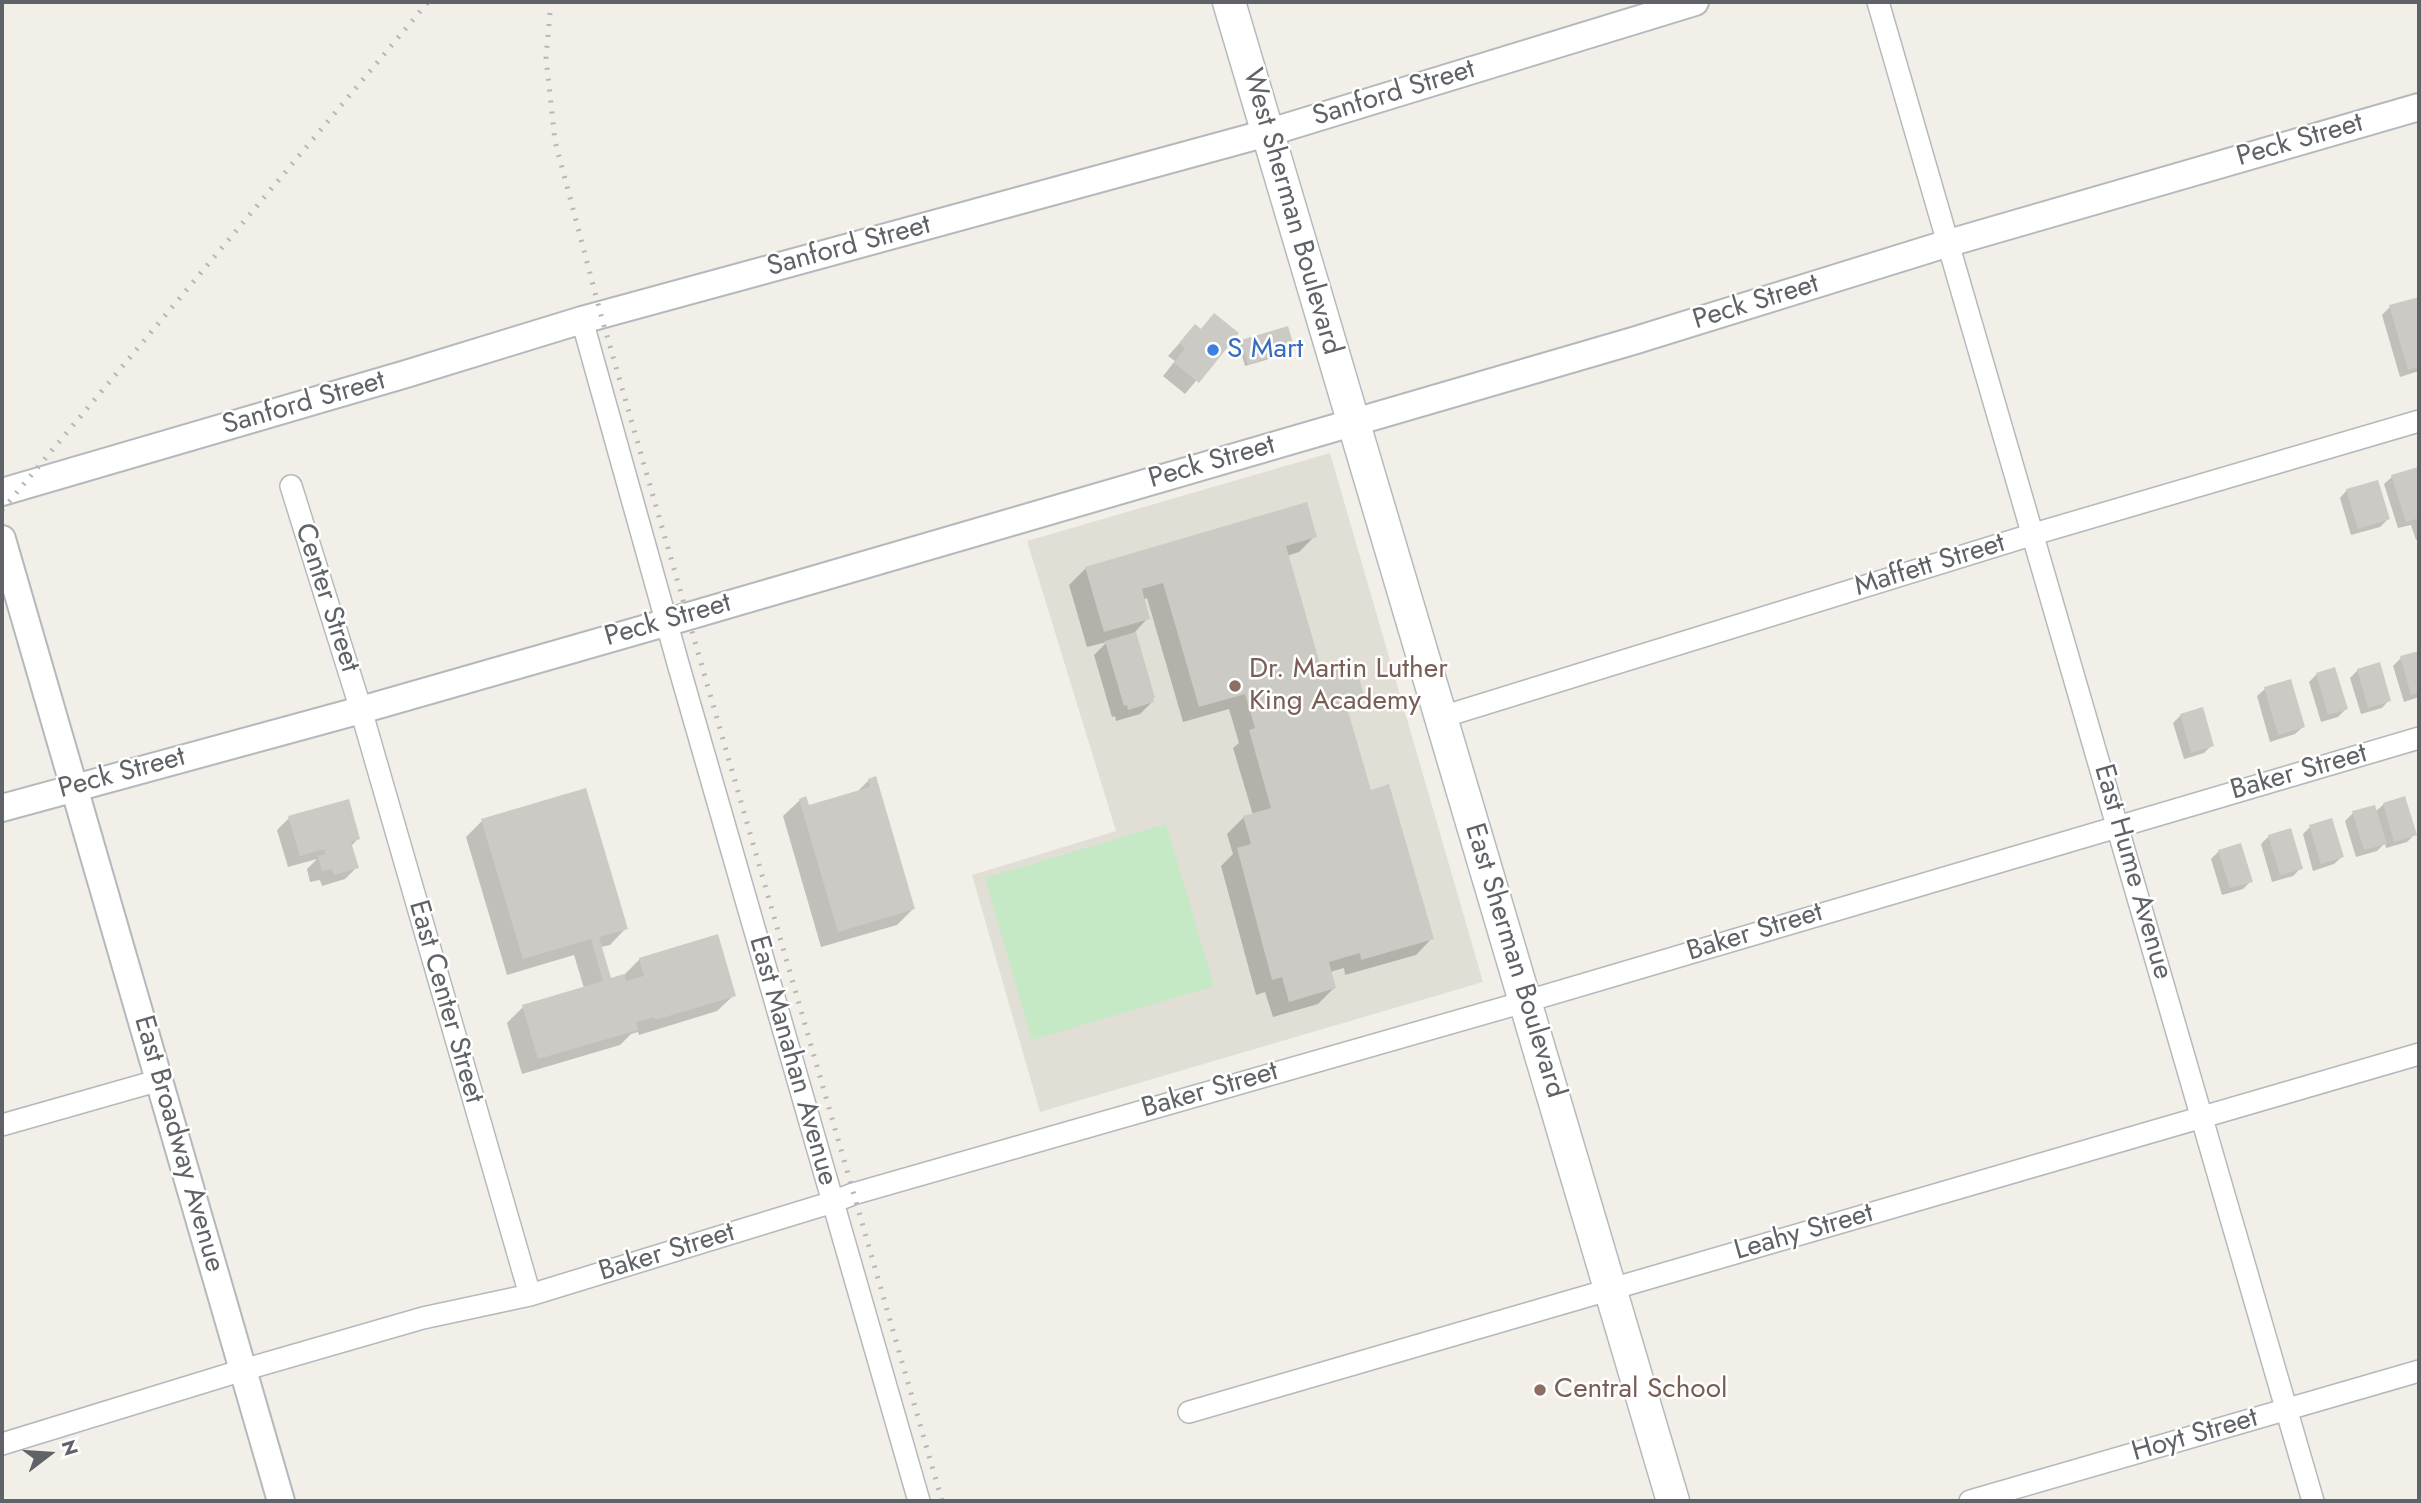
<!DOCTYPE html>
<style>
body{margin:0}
#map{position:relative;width:2421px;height:1503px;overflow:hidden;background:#f1efe8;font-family:Jost,sans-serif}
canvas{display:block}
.frame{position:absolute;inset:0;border:4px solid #5f6368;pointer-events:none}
.north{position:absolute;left:14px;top:1419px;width:70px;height:70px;-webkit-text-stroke:5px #fff;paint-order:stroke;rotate:73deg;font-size:19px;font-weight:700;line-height:28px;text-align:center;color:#5f6368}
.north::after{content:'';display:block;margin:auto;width:24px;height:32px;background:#5f6368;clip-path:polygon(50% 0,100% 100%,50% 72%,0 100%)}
</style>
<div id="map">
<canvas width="2421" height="1503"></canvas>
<div class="frame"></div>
<div class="north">N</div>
</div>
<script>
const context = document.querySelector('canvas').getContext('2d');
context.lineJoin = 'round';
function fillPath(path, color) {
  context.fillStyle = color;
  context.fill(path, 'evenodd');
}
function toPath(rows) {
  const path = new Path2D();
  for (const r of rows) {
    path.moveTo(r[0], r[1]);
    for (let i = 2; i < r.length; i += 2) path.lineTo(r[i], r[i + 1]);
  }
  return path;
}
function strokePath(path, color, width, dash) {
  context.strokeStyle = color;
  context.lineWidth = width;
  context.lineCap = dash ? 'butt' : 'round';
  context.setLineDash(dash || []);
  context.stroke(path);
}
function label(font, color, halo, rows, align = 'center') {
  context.font = font + ' Jost,sans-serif';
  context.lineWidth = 5;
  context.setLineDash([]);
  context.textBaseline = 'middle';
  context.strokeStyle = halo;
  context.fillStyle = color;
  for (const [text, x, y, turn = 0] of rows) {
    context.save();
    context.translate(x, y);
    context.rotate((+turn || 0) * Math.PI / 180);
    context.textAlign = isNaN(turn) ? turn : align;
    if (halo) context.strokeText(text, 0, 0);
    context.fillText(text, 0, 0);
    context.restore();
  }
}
const education = toPath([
 [1330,453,1483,982,1040,1112,972,875,1116,831,1027,541]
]);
const green = toPath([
 [1166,824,1214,986,1032,1040,985,878]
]);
const shadow = toPath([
 [2418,299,2419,371,2400,377,2382,315,2390,307],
 [1214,315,1236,333,1185,394,1163,376,1175,361,1168,356,1195,326,1200,330],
 [1242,341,1293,350,1290,353,1245,366,1239,345],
 [2417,469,2419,476,2419,539,2416,540,2411,525,2398,528,2384,484,2392,477],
 [2347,490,2388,519,2380,527,2351,535,2340,498],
 [1315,536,1299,552,1287,556,1321,673,1362,694,1346,711,1369,792,1432,938,1416,955,1345,975,1344,968,1330,972,1334,988,1318,1004,1273,1017,1265,992,1256,995,1221,866,1233,854,1227,834,1244,817,1253,815,1233,748,1239,743,1229,709,1183,722,1147,598,1143,600,1148,618,1134,633,1152,702,1140,714,1116,721,1115,716,1112,717,1094,655,1107,642,1087,647,1069,585,1086,568],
 [2419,653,2419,697,2404,702,2393,666,2401,658],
 [2358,670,2389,700,2382,708,2361,714,2350,678],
 [2317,674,2346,709,2338,717,2321,722,2309,682],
 [2265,689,2303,727,2295,734,2270,742,2257,696],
 [2181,715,2212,745,2204,753,2184,759,2173,723],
 [869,780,913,909,897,925,821,947,783,816,800,800,808,807,856,793],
 [2384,804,2415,834,2407,842,2386,848,2385,843,2377,851,2356,857,2345,821,2353,813,2375,812],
 [289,818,359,838,351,846,357,867,345,879,322,886,320,880,310,882,307,869,317,859,288,867,277,830],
 [482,821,626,928,610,945,601,947,610,980,623,976,640,959,734,995,717,1011,639,1035,638,1032,631,1034,620,1045,522,1074,507,1023,523,1007,584,988,574,955,507,975,466,837],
 [2310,827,2342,857,2334,864,2313,871,2303,834],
 [2269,836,2301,868,2293,876,2272,882,2261,844],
 [2219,851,2251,881,2243,889,2222,895,2211,859]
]);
const building = toPath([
 [2419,297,2419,367,2408,370,2389,305],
 [1214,313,1239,333,1199,383,1174,363,1185,348,1179,343,1195,324,1201,329],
 [1288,326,1295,350,1248,364,1241,340],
 [2418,467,2419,518,2406,522,2391,475],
 [2378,480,2390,519,2358,529,2346,489],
 [1307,502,1317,537,1286,546,1322,671,1354,661,1364,695,1345,701,1371,790,1389,784,1434,939,1361,960,1360,953,1329,962,1336,988,1289,1002,1282,977,1272,980,1237,848,1251,844,1243,816,1271,808,1249,730,1255,728,1245,694,1199,707,1163,583,1142,589,1150,619,1104,632,1085,567],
 [1136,632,1155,698,1153,699,1154,702,1128,710,1127,705,1124,706,1105,641],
 [2419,651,2419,693,2411,695,2400,656],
 [2380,662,2391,701,2368,708,2357,669],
 [2335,667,2348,709,2328,715,2316,673],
 [2291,679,2305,727,2278,735,2264,687],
 [2203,707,2214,746,2191,753,2180,714],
 [876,776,915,909,838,932,799,799,806,796,809,805,870,787,868,779],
 [586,788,628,929,599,937,611,978,624,974,626,981,644,976,639,958,718,934,736,996,655,1020,654,1017,636,1022,638,1030,538,1059,522,1005,603,981,591,939,523,959,481,819],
 [2405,796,2417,835,2394,842,2383,803],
 [349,799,360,839,351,842,359,868,334,875,332,869,322,871,318,856,326,854,324,849,300,856,288,816],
 [2375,805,2387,844,2364,850,2352,811],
 [2332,818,2344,857,2321,864,2309,825],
 [2291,828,2303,869,2280,875,2268,835],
 [2241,843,2253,882,2230,888,2218,850]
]);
const minor = toPath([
 [1878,2,2313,1501],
 [582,320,679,667,919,1501],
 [291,486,361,710,530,1295],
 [1442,717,2034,534,2419,421],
 [2,1125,160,1080],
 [1189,1412,2419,1054],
 [2,1444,243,1370,423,1318,530,1295,833,1202,853,1194,1524,1002,2419,738],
 [1970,1501,2419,1371]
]);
const tertiary = toPath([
 [2,492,406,374,582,320,1267,133,1695,2],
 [2,539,281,1501],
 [2,808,361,710,689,616,1633,341,1949,243,2419,107]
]);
const secondary = toPath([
 [1229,2,1673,1501]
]);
const rail = toPath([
 [551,2,546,57,555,141,601,315,942,1501],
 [2,510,428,2]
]);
const markers = [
 [1213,350,7,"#3f7fe0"],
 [1235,686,7,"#8d6e63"],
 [1540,1390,7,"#8d6e63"]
];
const streetNames = [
 ["Sanford Street",1394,94,-17],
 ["Peck Street",2300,141,-16],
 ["West Sherman Boulevard",1291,212,74],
 ["Sanford Street",849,247,-15],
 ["Peck Street",1756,303,-17],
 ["Sanford Street",304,404,-16],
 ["Peck Street",1212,463,-16],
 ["Maffett Street",1930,566,-17],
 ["Center Street",326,598,72],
 ["Peck Street",668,621,-16],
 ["Baker Street",2299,773,-16],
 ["Peck Street",122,774,-15],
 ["East Hume Avenue",2132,872,74],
 ["Baker Street",1755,933,-17],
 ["East Sherman Boulevard",1514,961,73],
 ["East Center Street",445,1002,74],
 ["East Manahan Avenue",792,1061,74],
 ["Baker Street",1210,1091,-16],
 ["East Broadway Avenue",178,1144,74],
 ["Leahy Street",1804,1233,-16],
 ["Baker Street",667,1253,-17],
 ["Hoyt Street",2195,1436,-16]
];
const shopNames = [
 ["S Mart",1227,350]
];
const educationNames = [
 ["Dr. Martin Luther",1249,670],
 ["King Academy",1249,702],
 ["Central School",1554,1390]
];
fillPath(education, '#e1ded6');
fillPath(green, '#c5e8c5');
fillPath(shadow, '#0003');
fillPath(building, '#cccac5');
strokePath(minor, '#b5b8bc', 24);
strokePath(tertiary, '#b5b8bc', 30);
strokePath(secondary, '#b6babf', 35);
strokePath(minor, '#fff', 21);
strokePath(tertiary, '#fff', 26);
strokePath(secondary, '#fff', 32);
strokePath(rail, '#b6b7b8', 5, [2, 9]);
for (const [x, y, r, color] of markers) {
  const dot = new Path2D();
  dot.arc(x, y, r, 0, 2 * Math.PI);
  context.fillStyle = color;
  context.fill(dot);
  strokePath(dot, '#fff', 2.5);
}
label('28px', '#5f6368', '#fff', streetNames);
label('28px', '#366cbe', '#fff', shopNames, 'left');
label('28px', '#785e54', '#fff', educationNames, 'left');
</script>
